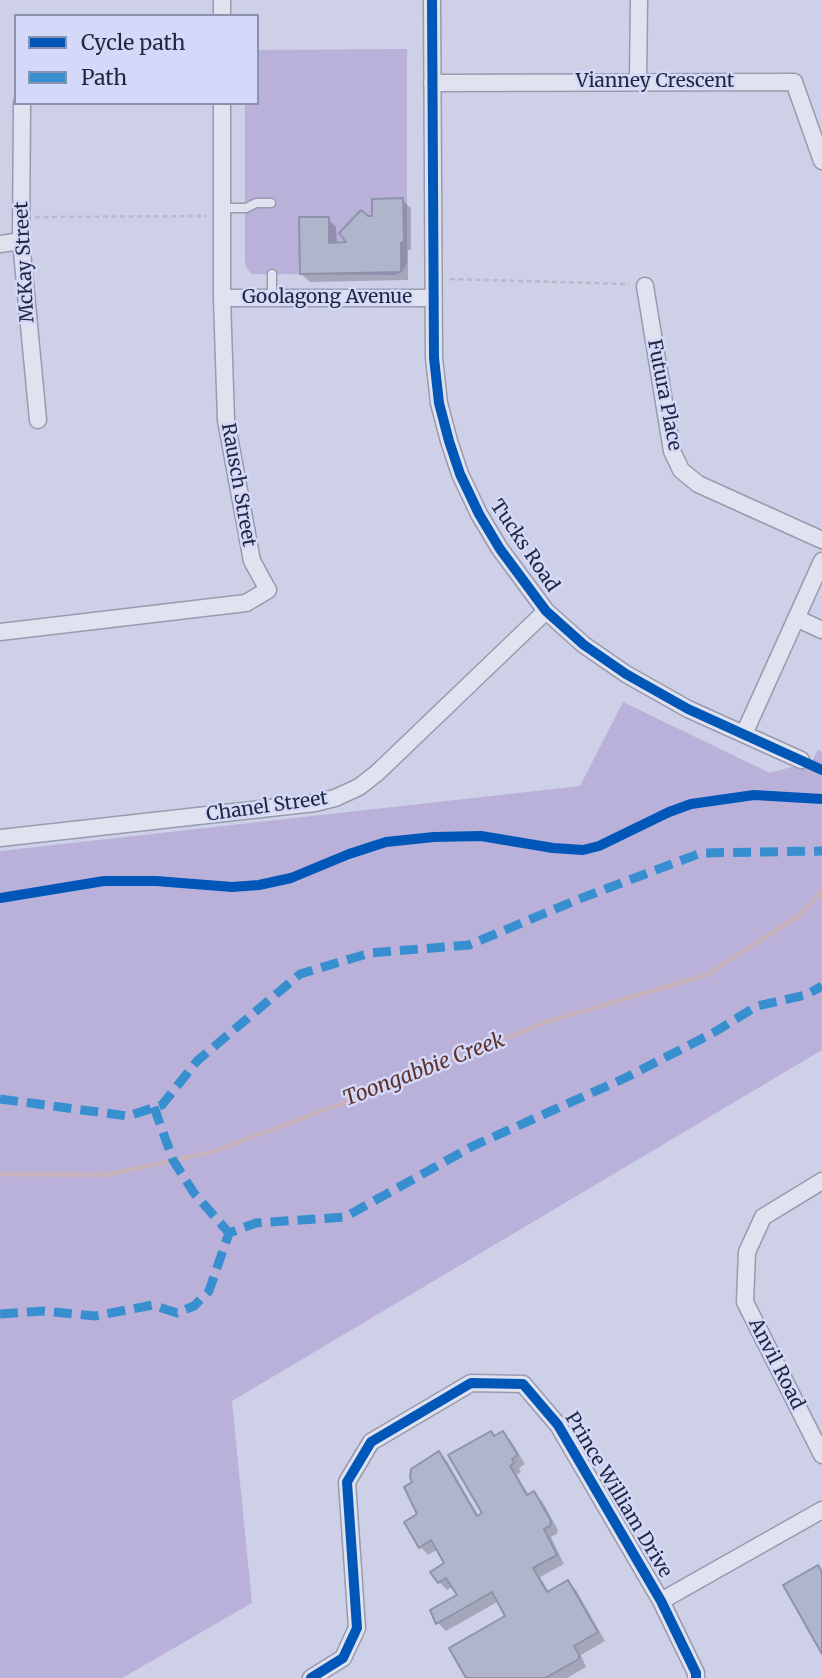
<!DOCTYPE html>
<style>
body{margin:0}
#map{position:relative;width:822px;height:1678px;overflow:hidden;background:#ced0e8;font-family:Merriweather,serif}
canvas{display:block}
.legend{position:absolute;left:14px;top:14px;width:245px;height:91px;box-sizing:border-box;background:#d4d8f9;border:2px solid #8b92ae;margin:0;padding:9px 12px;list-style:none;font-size:21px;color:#1e283d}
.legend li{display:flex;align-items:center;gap:14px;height:35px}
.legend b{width:35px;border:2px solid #8b92ae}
</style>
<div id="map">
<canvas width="822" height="1678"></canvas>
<ul class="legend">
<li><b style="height:9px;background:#0057b8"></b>Cycle path</li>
<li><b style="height:9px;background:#388fd0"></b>Path</li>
</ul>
</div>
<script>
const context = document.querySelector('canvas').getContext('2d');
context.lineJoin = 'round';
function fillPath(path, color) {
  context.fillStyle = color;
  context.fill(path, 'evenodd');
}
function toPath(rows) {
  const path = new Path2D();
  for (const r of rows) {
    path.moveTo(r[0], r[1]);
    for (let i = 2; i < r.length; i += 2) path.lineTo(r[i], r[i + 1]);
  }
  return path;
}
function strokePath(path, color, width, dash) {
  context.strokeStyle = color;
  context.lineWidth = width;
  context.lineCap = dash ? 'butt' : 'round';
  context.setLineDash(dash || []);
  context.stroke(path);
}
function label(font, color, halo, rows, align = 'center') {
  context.font = font + ' Merriweather,serif';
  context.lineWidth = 5;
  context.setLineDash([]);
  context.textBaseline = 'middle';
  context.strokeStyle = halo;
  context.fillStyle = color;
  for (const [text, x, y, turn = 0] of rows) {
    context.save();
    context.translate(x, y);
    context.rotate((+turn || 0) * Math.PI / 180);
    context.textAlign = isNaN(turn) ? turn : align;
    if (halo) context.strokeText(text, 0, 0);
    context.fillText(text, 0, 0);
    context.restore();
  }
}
const green = toPath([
 [407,49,407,261,405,268,400,273,394,275,252,274,247,269,245,262,245,103,257,103,257,50],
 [623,702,770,773,812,761,818,750,822,752,822,1050,232,1401,252,1603,122,1678,0,1678,0,851,580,786]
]);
const shadow = toPath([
 [402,200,411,208,411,250,408,250,408,280,310,282,301,274,328,219,336,227,337,244,349,244,367,218,374,218],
 [503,1433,511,1441,525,1464,519,1468,521,1472,517,1475,529,1496,533,1493,542,1501,558,1530,557,1534,551,1537,564,1564,540,1577,549,1592,568,1582,576,1590,605,1641,581,1655,586,1667,567,1678,468,1678,508,1616,499,1601,446,1631,438,1623,459,1595,454,1586,447,1590,439,1582,446,1563,438,1549,428,1555,420,1546,420,1514,415,1482,438,1453,447,1461,479,1517,484,1514,495,1437]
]);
const stream = toPath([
 [0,1174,105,1175,212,1152,346,1102,546,1022,706,975,800,915,822,891]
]);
const building = toPath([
 [403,198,404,242,401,243,401,272,300,274,299,217,329,217,329,243,346,242,339,233,361,210,368,216,372,216,372,199,403,198],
 [491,1431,494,1436,503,1431,518,1455,512,1459,514,1463,510,1466,527,1495,534,1491,551,1521,550,1526,544,1529,557,1555,533,1568,547,1592,568,1580,598,1632,574,1646,579,1655,579,1659,545,1678,466,1678,449,1648,505,1616,492,1592,436,1624,430,1610,457,1595,446,1578,438,1583,430,1572,444,1563,431,1540,419,1548,404,1522,417,1514,404,1487,412,1482,410,1477,411,1469,439,1451,477,1516,482,1513,448,1455,491,1431],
 [818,1565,822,1572,822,1654,783,1585,818,1565]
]);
const path = toPath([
 [35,217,207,216],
 [450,279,629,284]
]);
const lane = toPath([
 [222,208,246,208,256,203,271,203],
 [272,298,272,274]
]);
const street = toPath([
 [222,0,222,16],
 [432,0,434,358,439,403,449,441,460,474,479,514,500,549,546,611,584,645,626,674,688,709,801,760],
 [638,81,639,0],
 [432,83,794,82,822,161],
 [22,103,21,241,38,420],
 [0,244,21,241],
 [645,286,672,451,681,470,698,484,822,540],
 [222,298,433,298],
 [796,618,822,630],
 [0,632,246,603,268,590,252,561,226,420,222,298,222,103],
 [744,734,822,561],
 [0,838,315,803,335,798,359,787,377,773,546,611],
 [822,1181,763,1217,747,1252,745,1302,822,1455],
 [661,1601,822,1510],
 [311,1678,343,1658,357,1628,347,1482,371,1442,471,1383,523,1384,558,1425,661,1601,696,1673,696,1678]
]);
const quiet = toPath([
 [0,1099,128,1116,162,1105,197,1061,300,974,370,953,469,945,579,899,701,853,822,851],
 [154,1107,173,1160,194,1193,229,1233],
 [0,1314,43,1311,95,1316,153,1305,177,1313,194,1306,209,1291,229,1233,256,1223,345,1217,473,1146,625,1078,713,1033,757,1006,806,995,822,986]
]);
const cycleway = toPath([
 [432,0,434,358,439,403,449,441,460,474,479,514,500,549,546,611,584,645,626,674,688,709,822,770],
 [0,898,104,881,156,881,232,887,259,885,291,878,349,854,386,842,434,837,481,836,553,848,583,850,599,846,669,812,691,804,754,795,822,799],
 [311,1678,343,1658,357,1628,347,1482,371,1442,471,1383,523,1384,558,1425,661,1601,696,1673,696,1678]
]);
const streetNames = [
 ["Vianney Crescent",655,82],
 ["McKay Street",25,262,-93],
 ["Goolagong Avenue",327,298],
 ["Futura Place",664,395,79],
 ["Rausch Street",238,485,80],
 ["Tucks Road",524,546,56],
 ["Chanel Street",267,807,-8],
 ["Anvil Road",776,1364,63],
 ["Prince William Drive",618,1495,59]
];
const waterNames = [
 ["Toongabbie Creek",424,1070,-21]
];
fillPath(green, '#bab1db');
fillPath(shadow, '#0003');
strokePath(stream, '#c8b3bc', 4.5);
fillPath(building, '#afb6cc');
strokePath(building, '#8d94a9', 2);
strokePath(lane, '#979bad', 11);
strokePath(street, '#979bad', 19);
strokePath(path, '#b7bac8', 2.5, [5, 3.5]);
strokePath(lane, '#e1e2ef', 8);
strokePath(street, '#e1e2ef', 16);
strokePath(quiet, '#388fd0', 9, [18, 9]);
strokePath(cycleway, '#0057b8', 10);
label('19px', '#1e283d', '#d4d8f9', streetNames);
label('italic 21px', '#5e332c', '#d4d8f9', waterNames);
</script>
